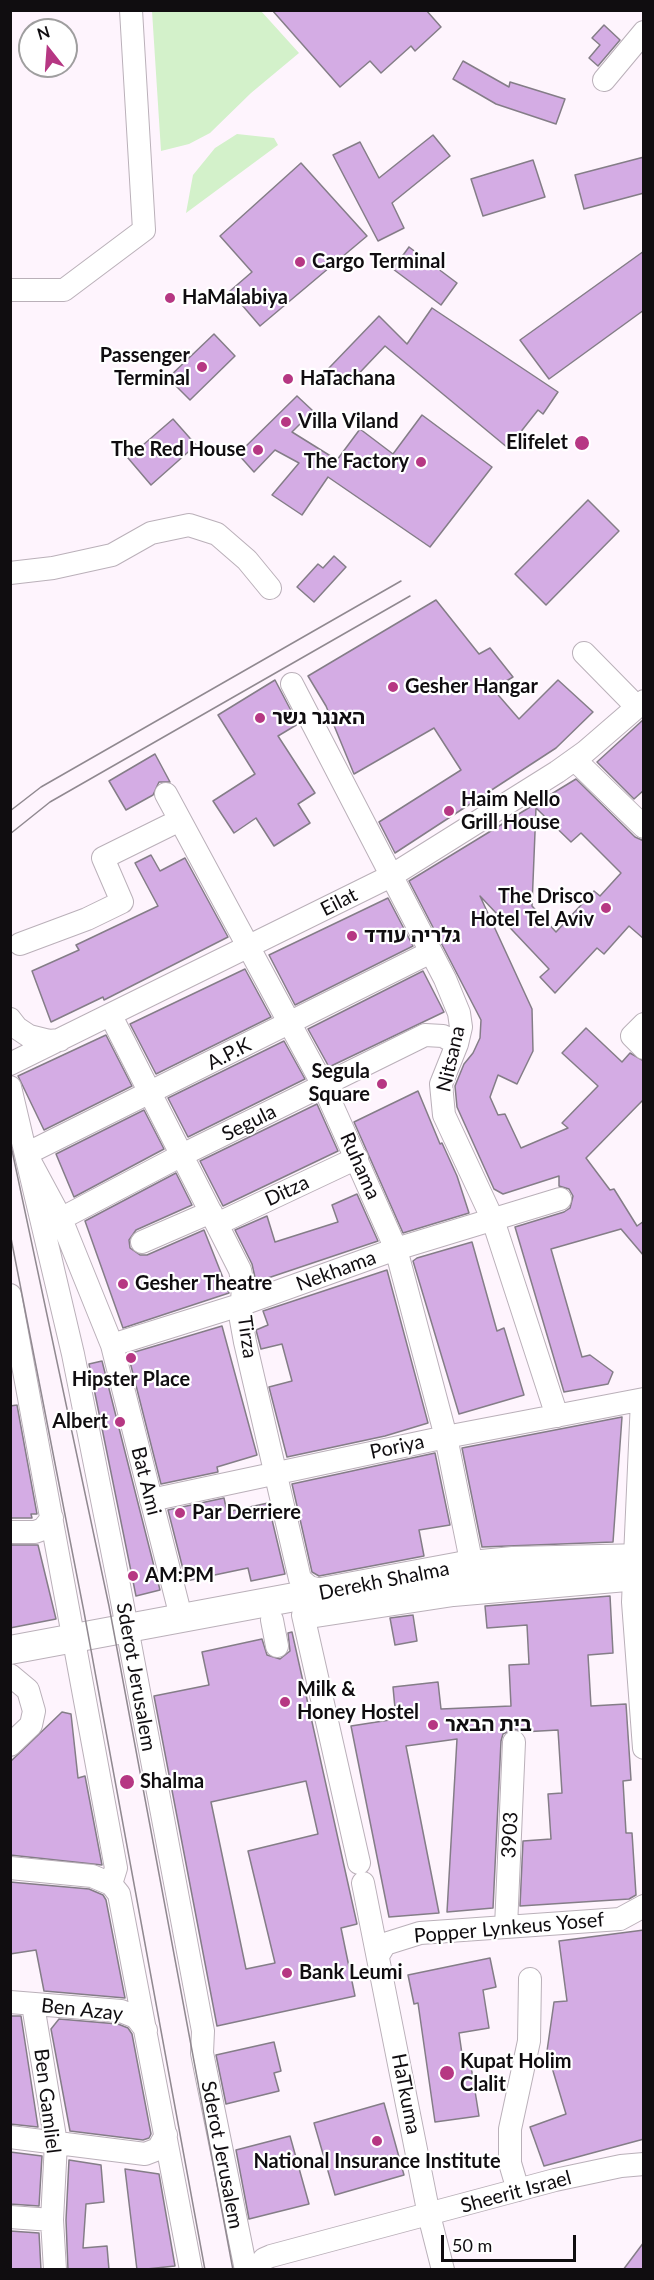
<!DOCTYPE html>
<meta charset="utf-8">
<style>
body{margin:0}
#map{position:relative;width:654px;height:2280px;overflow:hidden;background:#fef4fd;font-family:Lato,sans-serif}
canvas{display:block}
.frame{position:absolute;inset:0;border:12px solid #100d10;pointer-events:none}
.north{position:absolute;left:18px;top:18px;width:60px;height:60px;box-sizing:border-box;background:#fff;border:2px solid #9f9e9f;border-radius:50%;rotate:343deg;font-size:16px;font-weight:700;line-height:24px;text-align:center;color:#100d10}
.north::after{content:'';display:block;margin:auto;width:21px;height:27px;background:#b63783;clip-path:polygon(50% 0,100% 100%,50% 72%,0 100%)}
.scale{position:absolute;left:441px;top:2235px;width:135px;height:27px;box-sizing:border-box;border:3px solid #100d10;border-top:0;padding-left:8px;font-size:18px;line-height:21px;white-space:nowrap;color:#100d10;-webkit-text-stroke:4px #fff;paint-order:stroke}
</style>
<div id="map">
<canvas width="654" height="2280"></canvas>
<div class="frame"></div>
<div class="north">N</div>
<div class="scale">50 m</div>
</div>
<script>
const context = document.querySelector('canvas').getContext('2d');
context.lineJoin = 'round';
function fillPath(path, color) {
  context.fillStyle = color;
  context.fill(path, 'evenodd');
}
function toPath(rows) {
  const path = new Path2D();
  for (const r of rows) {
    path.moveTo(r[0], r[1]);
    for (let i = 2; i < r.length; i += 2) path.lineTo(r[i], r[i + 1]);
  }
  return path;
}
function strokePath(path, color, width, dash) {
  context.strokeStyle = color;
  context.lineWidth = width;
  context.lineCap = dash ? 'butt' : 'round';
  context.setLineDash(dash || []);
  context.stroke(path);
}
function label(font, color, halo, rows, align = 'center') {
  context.font = font + ' Lato,"Noto Sans Hebrew",sans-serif';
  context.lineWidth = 4.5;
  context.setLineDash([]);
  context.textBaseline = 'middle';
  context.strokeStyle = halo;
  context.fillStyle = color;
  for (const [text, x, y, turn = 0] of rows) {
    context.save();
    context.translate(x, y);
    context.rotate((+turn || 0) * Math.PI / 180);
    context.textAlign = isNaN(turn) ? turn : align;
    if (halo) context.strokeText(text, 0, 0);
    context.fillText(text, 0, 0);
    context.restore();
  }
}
const green = toPath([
 [152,11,261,11,299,53,251,93,210,133,189,144,161,151],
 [237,134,274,138,278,145,186,213,193,175,215,148]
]);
const building = toPath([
 [272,10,426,10,441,27,415,51,411,46,381,73,370,61,340,87,272,10],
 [604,25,620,40,598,66,589,58,600,45,592,38,604,25],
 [463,61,509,87,510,82,565,99,556,124,496,104,453,79,463,61],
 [433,135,450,156,392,203,404,228,378,241,333,155,360,142,379,178,433,135],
 [644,157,644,193,584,209,575,175,644,157],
 [533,160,545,197,483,216,471,179,533,160],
 [301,163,367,236,260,326,230,291,252,272,220,236,301,163],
 [409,247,457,283,441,305,393,269,409,247],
 [644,251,644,310,549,379,520,340,644,251],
 [432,308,558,392,543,414,538,410,508,448,385,346,347,386,329,368,379,316,407,344,432,308],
 [214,334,235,356,190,400,168,378,214,334],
 [297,396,313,411,292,432,337,460,360,429,393,454,422,415,492,467,430,547,328,477,302,515,272,495,299,463,275,450,254,472,238,454,297,396],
 [173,419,196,445,151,485,128,458,173,419],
 [588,500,619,531,546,605,515,574,588,500],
 [334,556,346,567,314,602,297,587,318,564,323,568,334,556],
 [436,600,479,654,490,648,513,677,493,689,519,719,558,680,593,712,556,748,395,853,379,822,461,770,434,728,354,774,326,706,308,676,436,600],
 [275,680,298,724,278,736,315,793,298,804,310,823,274,846,256,818,234,833,213,801,255,774,218,715,275,680],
 [644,719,644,790,634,799,597,762,644,719],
 [155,754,170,782,159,782,153,795,126,810,109,781,155,754],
 [576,779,635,837,644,841,644,939,629,926,604,954,597,948,555,993,540,977,549,969,480,896,532,1009,533,1051,517,1084,498,1075,490,1097,498,1115,505,1114,521,1148,568,1128,562,1123,598,1086,562,1053,586,1028,622,1062,630,1053,644,1061,644,1099,586,1158,610,1190,614,1189,637,1226,644,1221,644,1256,621,1229,551,1249,582,1357,590,1355,613,1372,608,1384,564,1392,515,1227,564,1212,570,1208,573,1196,569,1189,559,1186,559,1176,503,1194,494,1189,457,1107,455,1086,464,1064,473,1053,480,1038,481,1020,409,881,576,779],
 [536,808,571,842,581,833,621,873,600,896,594,891,556,932,532,906,536,808],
 [151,855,160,871,185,858,228,937,104,1000,103,997,51,1022,32,971,79,950,76,945,158,906,135,863,151,855],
 [388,898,413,946,295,1005,269,955,388,898],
 [245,969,271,1017,156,1074,130,1024,245,969],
 [423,971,444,1012,329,1067,308,1029,423,971],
 [106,1035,132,1086,44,1130,18,1076,106,1035],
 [284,1041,305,1079,188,1137,168,1098,284,1041],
 [418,1091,440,1144,442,1143,457,1176,469,1213,403,1233,354,1122,418,1091],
 [317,1104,338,1151,223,1206,200,1161,317,1104],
 [144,1110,164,1149,74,1197,56,1154,144,1110],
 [176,1173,192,1205,136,1230,129,1240,130,1248,140,1255,147,1255,204,1230,229,1293,123,1328,85,1221,176,1173],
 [357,1194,378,1241,256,1282,252,1264,235,1230,267,1216,275,1242,338,1222,332,1205,357,1194],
 [472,1242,497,1331,504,1328,524,1395,459,1414,413,1261,417,1258,472,1242],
 [387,1270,428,1423,385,1436,287,1457,269,1387,292,1381,282,1344,261,1349,256,1330,268,1325,263,1311,387,1270],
 [222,1326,257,1455,217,1467,218,1472,161,1484,128,1354,222,1326],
 [102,1361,160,1590,136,1596,89,1364,102,1361],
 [17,1405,37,1514,31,1514,32,1518,10,1518,10,1406,17,1405],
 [622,1417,613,1542,482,1547,462,1448,622,1417],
 [435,1453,450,1525,419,1530,424,1556,319,1576,312,1572,292,1484,435,1453],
 [224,1498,227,1512,268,1503,285,1574,251,1581,248,1568,186,1581,168,1510,224,1498],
 [10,1545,38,1545,56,1619,10,1628,10,1545],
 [610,1596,613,1653,588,1655,591,1706,626,1704,631,1780,623,1781,626,1833,632,1833,636,1895,629,1899,520,1906,523,1841,551,1839,548,1794,562,1793,558,1730,522,1732,514,1729,503,1734,501,1741,493,1908,447,1912,457,1739,406,1746,439,1913,389,1917,351,1726,396,1719,393,1687,438,1682,441,1709,511,1706,509,1665,529,1664,527,1625,487,1628,485,1606,610,1596],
 [413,1615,417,1641,395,1645,390,1618,413,1615],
 [292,1632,357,1924,341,1928,355,1996,217,2026,154,1696,209,1685,202,1652,262,1639,267,1655,280,1659,290,1651,288,1633,292,1632],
 [306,1781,318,1834,248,1851,275,1963,246,1969,211,1802,306,1781],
 [62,1712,71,1714,78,1778,85,1776,102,1865,10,1855,10,1762,62,1712],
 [10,1882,89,1889,103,1895,106,1900,125,1998,44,1991,36,1950,10,1954,10,1882],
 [644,1930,644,2139,544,2166,530,2127,566,2114,547,2051,554,2002,567,2001,559,1941,644,1930],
 [490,1958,496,1987,483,1990,489,2028,459,2033,463,2061,470,2060,479,2116,435,2122,418,2003,414,2004,408,1975,490,1958],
 [10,2016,21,2016,38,2127,10,2124,10,2016],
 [59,2019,118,2024,128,2028,132,2034,151,2134,149,2138,143,2140,70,2131,51,2029,59,2019],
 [274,2042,281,2071,274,2073,279,2091,226,2104,216,2055,274,2042],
 [384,2103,404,2175,335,2195,314,2123,384,2103],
 [290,2136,309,2204,249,2219,236,2150,290,2136],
 [10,2152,42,2156,39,2206,10,2204,10,2152],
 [69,2160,101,2165,104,2202,86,2204,83,2248,107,2246,109,2270,68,2270,66,2220,69,2160],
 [125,2169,159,2174,175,2266,137,2270,125,2169],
 [10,2231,39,2233,41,2270,10,2270,10,2231],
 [644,2242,644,2270,623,2270,644,2242]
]);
const minor = toPath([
 [604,80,644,32],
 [10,290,64,290,144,230,131,10],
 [10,573,53,568,112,555,151,533,189,525,217,534,247,560,270,588],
 [584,653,637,707],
 [292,684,445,979,459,1013,461,1027,457,1044,441,1084,444,1115,493,1220,557,1416],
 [575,760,644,827],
 [166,794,324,1087,396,1249,446,1437,469,1551,468,1560,461,1566],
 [20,944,87,919,122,902,103,858,180,820],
 [111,1016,240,1270,243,1285,241,1320,245,1342,300,1579,309,1587,328,1592],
 [10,1019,17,1028,29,1036,49,1041,60,1040],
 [644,1024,632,1036,644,1048],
 [10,1064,391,876,557,772,585,752,644,701],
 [10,1087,73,1354,118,1580,203,2031,202,2053,246,2270],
 [217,1224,357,1158],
 [47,1226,182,1155,425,1035,443,1036,457,1044],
 [142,1242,211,1212],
 [10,1295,116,1868,111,1884],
 [112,1345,243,1304,396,1249,560,1199],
 [642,1400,633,1602,644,1748],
 [151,1500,446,1437,644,1399],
 [10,1532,35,1532,43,1529,52,1518],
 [303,1615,359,1863],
 [181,1617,112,1345,61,1219,26,1154,431,952],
 [272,1620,277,1646],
 [10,1675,28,1690,34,1711,31,1725,10,1745],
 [10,1868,92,1876,111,1884,119,1894,191,2270],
 [363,1883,429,2215,443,2270],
 [506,1927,514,1742],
 [379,1954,385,1944,420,1933,620,1919,644,1906],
 [10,2002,121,2011,136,2017,146,2030],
 [33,2005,56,2143,52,2220,55,2270],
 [10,2137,145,2154,158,2149,166,2135],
 [518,2190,510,2163,510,2129,529,2041,530,1979],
 [10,2217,52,2220],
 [256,2270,264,2259,271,2256,555,2180,621,2166,644,2164]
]);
const major = toPath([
 [309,1614,453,1592,638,1576],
 [10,1650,461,1566,513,1561,644,1558]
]);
const tram = toPath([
 [10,811,41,787,401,581],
 [10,834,50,802,410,596],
 [10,1141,109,1606,233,2270],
 [10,1233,84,1612,205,2270]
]);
const markers = [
 [300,262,6,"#b63783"],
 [170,298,6,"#b63783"],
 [202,367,6,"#b63783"],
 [288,379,6,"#b63783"],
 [286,422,6,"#b63783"],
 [582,443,8,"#b63783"],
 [258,450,6,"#b63783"],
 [421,462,6,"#b63783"],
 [393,687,6,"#b63783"],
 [260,718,6,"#b63783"],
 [449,811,6,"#b63783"],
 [606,908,6,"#b63783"],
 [352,936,6,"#b63783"],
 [382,1084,6,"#b63783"],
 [123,1284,6,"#b63783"],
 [131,1358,6,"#b63783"],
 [120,1422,6,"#b63783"],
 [180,1513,6,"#b63783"],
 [133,1576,6,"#b63783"],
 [285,1702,6,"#b63783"],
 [433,1725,6,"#b63783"],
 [127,1782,8,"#b63783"],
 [287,1973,6,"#b63783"],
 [447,2073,8,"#b63783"],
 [377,2141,6,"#b63783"]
];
const poiNames = [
 ["Cargo Terminal",312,262],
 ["HaMalabiya",182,298],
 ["Passenger",190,356,"right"],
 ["Terminal",190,379,"right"],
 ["HaTachana",300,379],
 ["Villa Viland",298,422],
 ["Elifelet",568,443,"right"],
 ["The Red House",246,450,"right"],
 ["The Factory",409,462,"right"],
 ["Gesher Hangar",405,687],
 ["האנגר גשר",272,718],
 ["Haim Nello",461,800],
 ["Grill House",461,823],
 ["The Drisco",594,897,"right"],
 ["Hotel Tel Aviv",594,920,"right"],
 ["גלריה עודד",364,936],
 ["Segula",370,1072,"right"],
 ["Square",370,1095,"right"],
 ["Gesher Theatre",135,1284],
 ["Hipster Place",131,1380,"center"],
 ["Albert",108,1422,"right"],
 ["Par Derriere",192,1513],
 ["AM:PM",145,1576],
 ["Milk &",297,1690],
 ["Honey Hostel",297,1713],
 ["בית הבאר",445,1725],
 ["Shalma",140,1782],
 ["Bank Leumi",299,1973],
 ["Kupat Holim",460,2062],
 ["Clalit",460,2085],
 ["National Insurance Institute",377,2162,"center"]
];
const streetNames = [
 ["Eilat",339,902,-27],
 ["A.P.K",229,1054,-27],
 ["Nitsana",451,1059,-77],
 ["Segula",249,1123,-26],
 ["Ruhama",360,1166,66],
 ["Ditza",287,1191,-25],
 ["Nekhama",336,1271,-20],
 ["Tirza",247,1337,82],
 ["Poriya",397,1447,-12],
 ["Bat Ami",146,1481,76],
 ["Derekh Shalma",384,1581,-11],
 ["Sderot Jerusalem",136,1677,80],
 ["3903",510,1835,-87],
 ["Popper Lynkeus Yosef",509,1928,-5],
 ["Ben Azay",82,2010,6],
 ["HaTkuma",406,2094,79],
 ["Ben Gamliel",47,2101,83],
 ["Sderot Jerusalem",222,2155,79],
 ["Sheerit Israel",516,2192,-15]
];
fillPath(green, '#d3f1ca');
fillPath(building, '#d4ace4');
strokePath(building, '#847d87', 1.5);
strokePath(minor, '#bab0b9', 24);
strokePath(major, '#bab0b9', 30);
strokePath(minor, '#fff', 22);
strokePath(major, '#fff', 28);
strokePath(tram, '#908990', 1.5);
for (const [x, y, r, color] of markers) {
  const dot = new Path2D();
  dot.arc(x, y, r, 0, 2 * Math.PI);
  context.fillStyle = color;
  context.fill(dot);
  strokePath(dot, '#fff', 2);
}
label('bold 20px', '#100d10', '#fff', poiNames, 'left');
label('20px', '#100d10', '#fff', streetNames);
</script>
